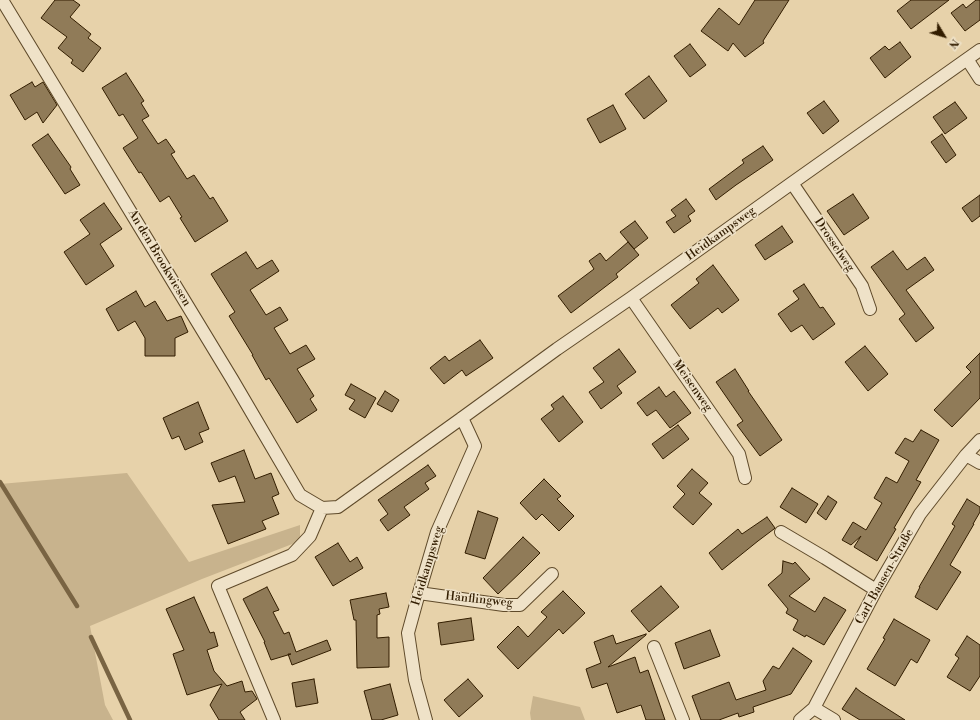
<!DOCTYPE html>
<meta charset="utf-8">
<style>
body{margin:0}
#map{position:relative;width:980px;height:720px;overflow:hidden;background:#e7d2aa;font-family:"Libre Bodoni",serif}
canvas{display:block}
.north{position:absolute;left:924px;top:16px;width:40px;height:40px;-webkit-text-stroke:3px #efe2c8;paint-order:stroke;rotate:128deg;font-size:11px;font-weight:700;line-height:16px;text-align:center;color:#321d00}
.north::after{content:'';display:block;margin:auto;width:14px;height:18px;background:#321d00;clip-path:polygon(50% 0,100% 100%,50% 72%,0 100%)}
</style>
<div id="map">
<canvas width="980" height="720"></canvas>
<div class="north">N</div>
</div>
<script>
const context = document.querySelector('canvas').getContext('2d');
context.lineJoin = 'round';
function fillPath(path, color) {
  context.fillStyle = color;
  context.fill(path, 'evenodd');
}
function toPath(rows) {
  const path = new Path2D();
  for (const r of rows) {
    path.moveTo(r[0], r[1]);
    for (let i = 2; i < r.length; i += 2) path.lineTo(r[i], r[i + 1]);
  }
  return path;
}
function strokePath(path, color, width, dash) {
  context.strokeStyle = color;
  context.lineWidth = width;
  context.lineCap = dash ? 'butt' : 'round';
  context.setLineDash(dash || []);
  context.stroke(path);
}
function label(font, color, halo, rows, align = 'center') {
  context.font = font + ' "Libre Bodoni",serif';
  context.lineWidth = 3;
  context.setLineDash([]);
  context.textBaseline = 'middle';
  context.strokeStyle = halo;
  context.fillStyle = color;
  for (const [text, x, y, turn = 0] of rows) {
    context.save();
    context.translate(x, y);
    context.rotate((+turn || 0) * Math.PI / 180);
    context.textAlign = isNaN(turn) ? turn : align;
    if (halo) context.strokeText(text, 0, 0);
    context.fillText(text, 0, 0);
    context.restore();
  }
}
const green = toPath([
 [127,473,189,562,300,525,300,541,202,579,90,626,105,705,113,720,0,720,0,484],
 [533,696,580,707,585,720,531,720,530,713]
]);
const stream = toPath([
 [0,482,77,606],
 [91,637,130,720]
]);
const building = toPath([
 [55,0,73,0,80,5,70,17,91,34,88,38,101,48,83,72,71,63,73,60,58,48,67,37,41,18,55,0],
 [755,0,789,0,763,41,764,43,745,57,733,43,728,51,701,31,719,8,739,25,755,0],
 [911,0,949,0,911,29,897,11,911,0],
 [976,0,980,0,980,20,965,31,951,13,963,4,966,8,976,0],
 [900,42,911,57,885,78,870,58,885,46,889,50,900,42],
 [690,44,706,65,690,77,674,56,690,44],
 [126,73,144,101,141,103,149,116,142,120,158,144,166,139,175,152,171,154,187,179,194,175,210,199,213,197,228,221,195,242,180,218,182,217,169,196,160,202,141,172,139,173,123,148,138,138,123,114,119,116,102,88,126,73],
 [649,76,667,101,644,119,625,94,649,76],
 [32,82,35,87,43,82,57,105,43,123,37,112,25,120,10,95,32,82],
 [824,101,839,121,823,134,807,113,824,101],
 [955,102,967,118,945,134,933,117,955,102],
 [613,105,626,129,600,143,587,119,613,105],
 [48,134,71,167,70,169,80,185,65,194,32,145,48,134],
 [942,134,956,155,946,163,931,142,942,134],
 [763,146,773,160,736,185,716,200,709,189,744,163,742,160,763,146],
 [853,194,869,218,844,235,827,211,853,194],
 [980,195,980,216,972,222,962,208,980,195],
 [686,199,695,211,688,216,691,221,674,233,666,222,676,216,671,210,686,199],
 [104,203,122,229,100,244,114,266,86,285,64,252,90,234,80,220,104,203],
 [635,221,648,238,634,249,620,232,635,221],
 [782,226,793,242,765,260,755,245,782,226],
 [628,242,639,255,616,274,618,277,571,313,558,296,594,269,589,261,600,253,606,261,628,242],
 [893,251,907,270,925,257,934,270,906,290,934,328,916,342,899,319,905,314,871,267,893,251],
 [246,252,257,269,272,260,279,271,250,290,266,315,280,307,288,320,274,328,290,354,306,345,315,359,297,369,314,396,310,399,317,410,297,423,269,378,266,380,252,355,253,355,229,316,235,312,211,274,246,252],
 [713,265,739,300,722,313,718,308,690,329,671,305,699,283,696,279,713,265],
 [804,284,820,308,823,307,835,324,813,340,802,325,791,332,778,314,799,299,793,291,804,284],
 [136,291,145,307,155,301,167,321,181,316,188,332,175,338,175,356,145,356,145,338,135,321,118,331,106,309,136,291],
 [480,340,493,358,466,376,462,370,444,384,430,368,445,356,449,361,480,340],
 [865,346,888,374,868,391,845,362,865,346],
 [619,349,636,372,617,386,622,393,601,409,589,392,604,382,593,368,619,349],
 [980,353,980,398,952,427,934,410,971,372,966,367,980,353],
 [735,369,749,391,748,391,782,440,760,456,737,425,743,421,716,382,735,369],
 [351,384,376,398,365,418,349,409,355,400,345,395,351,384],
 [659,387,666,397,674,391,691,413,670,428,656,410,647,416,637,403,659,387],
 [385,391,399,400,392,412,377,404,385,391],
 [563,396,583,422,559,442,541,419,554,409,551,405,563,396],
 [198,402,209,429,199,433,203,442,185,450,179,436,172,439,163,418,198,402],
 [678,425,689,439,663,459,652,444,678,425],
 [921,430,939,440,916,480,921,482,894,528,896,529,877,561,854,547,861,536,851,545,842,540,853,522,866,530,882,503,874,498,886,477,897,483,909,461,895,453,905,438,913,442,921,430],
 [244,450,255,479,271,473,279,494,272,497,279,514,262,521,266,529,228,544,212,505,245,502,235,476,219,482,211,463,244,450],
 [428,465,436,476,425,483,429,489,404,507,410,515,388,531,380,520,388,514,378,500,428,465],
 [692,469,708,483,699,493,712,504,693,525,673,507,685,494,677,486,692,469],
 [544,479,561,496,557,499,574,516,559,531,542,514,536,520,520,503,544,479],
 [792,488,818,504,806,523,780,507,792,488],
 [828,496,837,502,826,520,817,513,828,496],
 [967,499,980,507,980,512,973,524,974,524,950,565,961,572,937,610,915,597,920,587,919,587,955,526,952,524,967,499],
 [478,511,498,518,485,559,465,553,478,511],
 [767,517,775,528,774,529,758,541,722,570,709,553,738,529,742,534,767,517],
 [523,537,540,553,524,569,498,594,483,578,523,537],
 [338,543,350,562,357,557,363,568,333,586,315,557,338,543],
 [783,561,793,564,795,562,810,579,789,596,815,612,824,597,846,610,824,645,806,635,805,637,793,630,798,620,786,613,788,609,768,585,782,573,783,561],
 [661,586,679,607,649,632,631,611,661,586],
 [267,587,279,610,273,612,284,634,289,632,296,652,327,640,331,650,292,665,288,654,291,654,271,660,264,642,265,642,243,599,267,587],
 [563,591,585,613,563,634,559,629,518,669,497,647,518,626,528,637,547,617,541,612,563,591],
 [386,593,389,607,379,609,380,614,377,615,377,638,389,637,389,667,357,668,356,620,354,620,350,600,386,593],
 [194,597,210,633,214,632,218,646,207,650,214,671,227,686,242,681,245,692,252,691,257,699,240,712,245,720,219,720,210,705,222,684,187,695,173,654,184,650,166,609,194,597],
 [471,618,474,640,441,645,438,623,471,618],
 [894,619,930,640,917,663,911,659,895,686,867,669,885,639,883,638,894,619],
 [710,630,720,656,684,669,675,643,710,630],
 [646,634,646,635,608,667,635,657,640,673,648,670,665,720,646,720,641,705,617,713,607,683,592,688,586,669,601,663,594,642,613,635,616,644,646,634],
 [967,636,980,645,980,676,970,691,947,677,959,658,955,655,967,636],
 [793,648,812,661,791,694,753,707,754,712,739,717,738,713,719,720,701,720,692,696,729,682,736,700,766,690,763,681,773,666,779,669,793,648],
 [314,679,318,703,296,707,292,683,314,679],
 [468,679,483,696,459,717,444,700,468,679],
 [390,684,398,715,381,720,372,720,364,691,390,684],
 [856,688,861,692,905,720,860,720,842,709,856,688]
]);
const minor = toPath([
 [2,0,232,379,300,495,322,508],
 [967,59,980,79],
 [792,183,862,286,870,309],
 [631,298,739,454,745,478],
 [966,455,980,463],
 [322,508,338,507,462,418,557,349,631,298,792,183,980,50],
 [781,532,825,558,876,590],
 [419,593,504,605,520,605,552,574],
 [654,647,683,720],
 [814,708,834,720],
 [274,720,218,586,292,555,310,536,322,508],
 [426,720,415,680,408,633,419,593,437,532,475,446,462,418],
 [800,720,814,708,876,590,920,514,966,455,980,440]
]);
const streetNames = [
 ["Heidkampsweg",721,234,-36],
 ["Drosselweg",834,245,56],
 ["An den Brookwiesen",159,258,59],
 ["Meisenweg",692,386,55],
 ["Heidkampsweg",428,566,-73],
 ["Carl-Baasen-Straße",885,577,-61],
 ["Hänflingweg",479,600,6]
];
fillPath(green, '#c8b38d');
strokePath(stream, '#796443', 4.5);
fillPath(building, '#907b58');
strokePath(building, '#321d00', 1);
strokePath(minor, '#5f4a2a', 14);
strokePath(minor, '#efe2c8', 12);
label('12px', '#321d00', '#efe2c8', streetNames);
</script>
